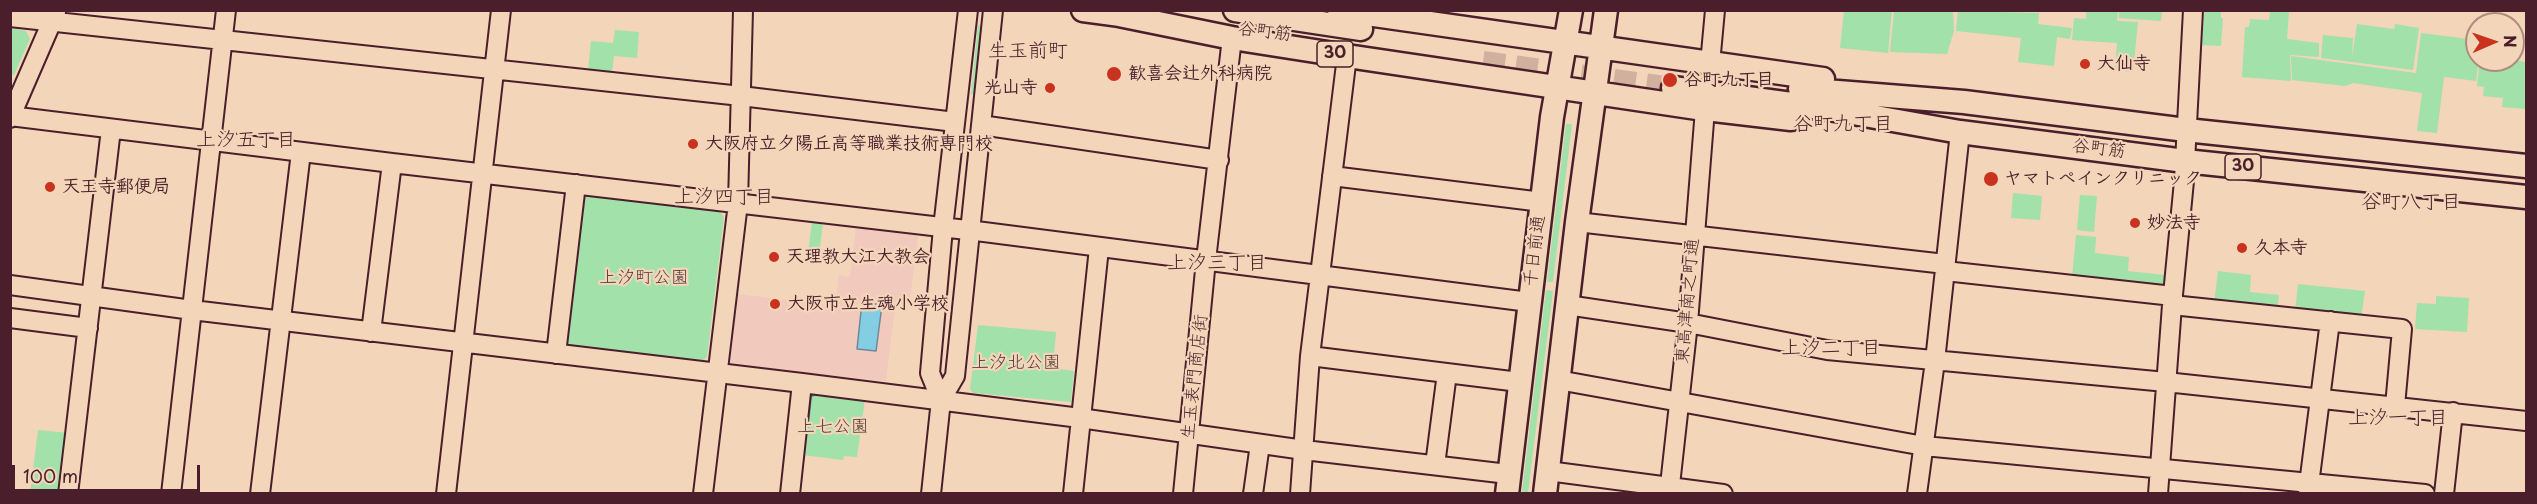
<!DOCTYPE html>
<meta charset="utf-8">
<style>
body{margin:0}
#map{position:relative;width:2537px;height:504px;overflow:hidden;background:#f3d5b9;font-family:"Playpen Sans",sans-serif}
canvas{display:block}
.frame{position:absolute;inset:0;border:12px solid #4a1f2b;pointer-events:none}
.north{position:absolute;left:2465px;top:12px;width:60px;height:60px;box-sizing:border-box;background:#f3d5b9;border:2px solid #af8c80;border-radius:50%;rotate:88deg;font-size:16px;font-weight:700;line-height:24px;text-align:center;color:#4a1f2b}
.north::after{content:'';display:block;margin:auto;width:21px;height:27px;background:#c8321e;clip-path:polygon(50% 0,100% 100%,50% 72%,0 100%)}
.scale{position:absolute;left:12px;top:465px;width:188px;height:27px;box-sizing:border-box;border:3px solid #4a1f2b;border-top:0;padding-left:8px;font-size:18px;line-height:21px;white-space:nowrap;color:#4a1f2b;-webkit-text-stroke:4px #f3d5b9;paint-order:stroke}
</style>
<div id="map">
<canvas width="2537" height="504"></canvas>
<div class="frame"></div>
<div class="north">N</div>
<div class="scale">100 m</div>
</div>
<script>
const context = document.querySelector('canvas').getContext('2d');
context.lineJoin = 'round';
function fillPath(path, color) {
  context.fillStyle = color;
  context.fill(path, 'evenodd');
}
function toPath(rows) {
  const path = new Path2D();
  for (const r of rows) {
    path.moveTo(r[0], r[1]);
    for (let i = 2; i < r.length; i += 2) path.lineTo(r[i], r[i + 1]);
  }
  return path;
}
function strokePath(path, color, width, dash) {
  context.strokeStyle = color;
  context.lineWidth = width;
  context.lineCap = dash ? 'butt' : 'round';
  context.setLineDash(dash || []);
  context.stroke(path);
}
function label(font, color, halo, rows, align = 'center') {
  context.font = font + ' "Playpen Sans","Klee One",sans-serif';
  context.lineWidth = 4.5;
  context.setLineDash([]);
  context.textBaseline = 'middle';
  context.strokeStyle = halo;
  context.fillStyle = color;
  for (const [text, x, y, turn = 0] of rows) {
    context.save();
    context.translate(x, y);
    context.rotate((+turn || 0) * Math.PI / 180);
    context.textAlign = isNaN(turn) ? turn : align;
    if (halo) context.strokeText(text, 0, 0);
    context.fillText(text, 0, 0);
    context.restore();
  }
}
const built = toPath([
 [856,227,918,235,910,301,896,299,886,381,731,366,730,361,738,294,835,306,839,275,850,277]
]);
const green = toPath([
 [1844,11,1892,11,1888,53,1840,48],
 [1894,11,1953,11,1954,31,1947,54,1890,52],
 [1958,11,2039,13,2038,24,2072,28,2070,39,2057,37,2054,66,2018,62,2021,38,1956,31],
 [2086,11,2118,11,2117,21,2138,22,2133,72,2115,70,2117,43,2072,40,2074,18,2086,19],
 [2119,11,2162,11,2161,21,2119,18],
 [2204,11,2221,11,2221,18,2223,18,2221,46,2202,45],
 [2270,11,2289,11,2287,39,2319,43,2319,57,2290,55,2291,81,2242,77,2245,27,2249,27,2250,19,2269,20],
 [2357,24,2394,29,2395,24,2419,28,2413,70,2321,58,2323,35,2353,38,2352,58],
 [978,25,982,26,975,95,971,94],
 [11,28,26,31,30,39,14,75,11,74],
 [615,30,639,32,637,58,614,56,612,72,588,70,591,41,613,43],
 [2421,33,2477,40,2479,60,2476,81,2444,77,2437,133,2417,131,2422,93,2353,83,2345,86,2292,80,2291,56,2416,73],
 [2513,56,2513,60,2526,62,2526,109,2502,107,2503,98,2483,96,2484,87,2477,86,2480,60,2513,60],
 [1566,124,1572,124,1553,282,1547,282],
 [588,193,719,211,724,217,707,357,701,362,569,349,565,343,581,199],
 [2013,193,2042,196,2040,220,2011,218],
 [2080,195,2097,196,2094,232,2077,230],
 [812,221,823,222,818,264,807,263],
 [2076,235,2096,237,2095,253,2129,257,2128,271,2165,275,2164,285,2072,277],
 [2218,271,2251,275,2250,292,2279,295,2277,311,2214,304],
 [2298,284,2365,291,2361,319,2295,312],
 [1546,290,1553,291,1528,493,1522,493],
 [2436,296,2469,298,2467,332,2415,329,2417,303,2436,304],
 [978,325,1056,332,1053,368,1074,371,1071,402,973,393,970,389],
 [814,393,865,399,857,457,844,456,843,460,802,455,809,395],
 [38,430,68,433,59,493,30,494]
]);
const water = toPath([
 [862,302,882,305,876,351,857,349,862,302]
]);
const stream = toPath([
 [807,424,810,396,816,393]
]);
const majorTunnel = toPath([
 [1483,62,1673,88]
]);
const minor = toPath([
 [10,17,741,96,955,122],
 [1710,64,1715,10],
 [10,116,392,163,984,232,1529,302],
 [10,118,56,12],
 [981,125,1219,160],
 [1332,176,1542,202],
 [1577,222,1945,264],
 [1945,271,2173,296],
 [10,285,192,310,802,383,1080,418,1304,450,1508,474],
 [1567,305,1688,323,1827,350,2166,382,2526,421],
 [2172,305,2402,329,2395,406],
 [10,318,88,328],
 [371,332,392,163],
 [556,354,576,184],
 [1310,356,1519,382],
 [1558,380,1924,446,2425,494],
 [941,400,930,373,943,228,968,10],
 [1435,465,1447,373],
 [1548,471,1723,494],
 [2308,492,2330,321],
 [68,494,111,129],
 [171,494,226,10],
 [260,494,301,152],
 [446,494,501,10],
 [703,494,738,203,743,10],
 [790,494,802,383],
 [931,494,941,400,955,376,993,10],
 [1073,494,1099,248],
 [1183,494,1206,260,1232,38],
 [1253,494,1260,444],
 [1300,494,1310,356,1347,56],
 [1669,494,1688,323,1705,109],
 [1917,494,1935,361,1960,132],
 [2158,494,2172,305,2184,181,2193,10],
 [2444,494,2453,412]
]);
const major = toPath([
 [1083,10,1128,16],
 [1235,10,1361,29],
 [1339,10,1823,79],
 [1114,14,1232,38,1347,56,1697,108,1791,119],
 [1673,88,1836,110,1960,132,2185,161,2526,197],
 [1800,89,1964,102,2186,130,2526,166],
 [1507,494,1552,117,1571,10],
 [1545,494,1577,222,1606,10]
]);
const markers = [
 [2085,64,6,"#c8321e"],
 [1114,74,8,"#c8321e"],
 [1670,80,8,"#c8321e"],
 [1050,88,6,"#c8321e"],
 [693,144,6,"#c8321e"],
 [1991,179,8,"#c8321e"],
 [50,187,6,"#c8321e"],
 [2135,223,6,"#c8321e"],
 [2242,248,6,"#c8321e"],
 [774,257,6,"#c8321e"],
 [775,304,6,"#c8321e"]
];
const shields = [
 [1335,54,36],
 [2243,167,36]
];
const shieldNames = [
 ["30",1335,54],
 ["30",2243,167]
];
const streetNames = [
 ["谷町筋",1265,32,7],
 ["谷町筋",2099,149,7],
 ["千日前通",1535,251,-83],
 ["東高津南之町通",1688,301,-85],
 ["生玉表門商店街",1195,377,-84]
];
const poiNames = [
 ["大仙寺",2097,64],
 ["歓喜会辻外科病院",1128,74],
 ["谷町九丁目",1684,80],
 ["光山寺",1038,88,"right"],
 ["大阪府立夕陽丘高等職業技術専門校",705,144],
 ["ヤマトペインクリニック",2004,179],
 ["天王寺郵便局",62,187],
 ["妙法寺",2147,223],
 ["久本寺",2254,248],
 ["天理教大江大教会",786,257],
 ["大阪市立生魂小学校",787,304]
];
const parkNames = [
 ["上汐町公園",644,278],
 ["上汐北公園",1016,363],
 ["上七公園",833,427]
];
const neighbourhoodNames = [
 ["生玉前町",1028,51],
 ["谷町九丁目",1843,124],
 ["上汐五丁目",246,140],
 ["上汐四丁目",724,197],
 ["谷町八丁目",2411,202],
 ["上汐三丁目",1217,263],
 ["上汐二丁目",1831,348],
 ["上汐一丁目",2398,418]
];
fillPath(built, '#f1cabd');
fillPath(green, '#a2e1a9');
fillPath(water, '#84cee4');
strokePath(water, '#6d889a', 1.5);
strokePath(stream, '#6d889a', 4);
strokePath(majorTunnel, '#d1b19d', 22, [22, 11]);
strokePath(minor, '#4a1f2b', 22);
strokePath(major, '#4a1f2b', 27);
strokePath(minor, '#f3d5b9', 18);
strokePath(major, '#f3d5b9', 22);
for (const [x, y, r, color] of markers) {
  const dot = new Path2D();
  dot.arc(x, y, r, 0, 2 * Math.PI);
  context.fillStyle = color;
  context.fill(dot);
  strokePath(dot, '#f3d5b9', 2);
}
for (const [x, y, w] of shields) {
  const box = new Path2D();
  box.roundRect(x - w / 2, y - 13, w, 26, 4.5);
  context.fillStyle = '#f3d5b9';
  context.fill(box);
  strokePath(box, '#4a1f2b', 1.5);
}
label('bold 16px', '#4a1f2b', null, shieldNames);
label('18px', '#4a1f2b', '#f3d5b9', streetNames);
label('bold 18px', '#4a1f2b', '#f3d5b9', poiNames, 'left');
label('18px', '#573c3e', '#f3d5b9', parkNames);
label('20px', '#4a1f2b', '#f3d5b9', neighbourhoodNames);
</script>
